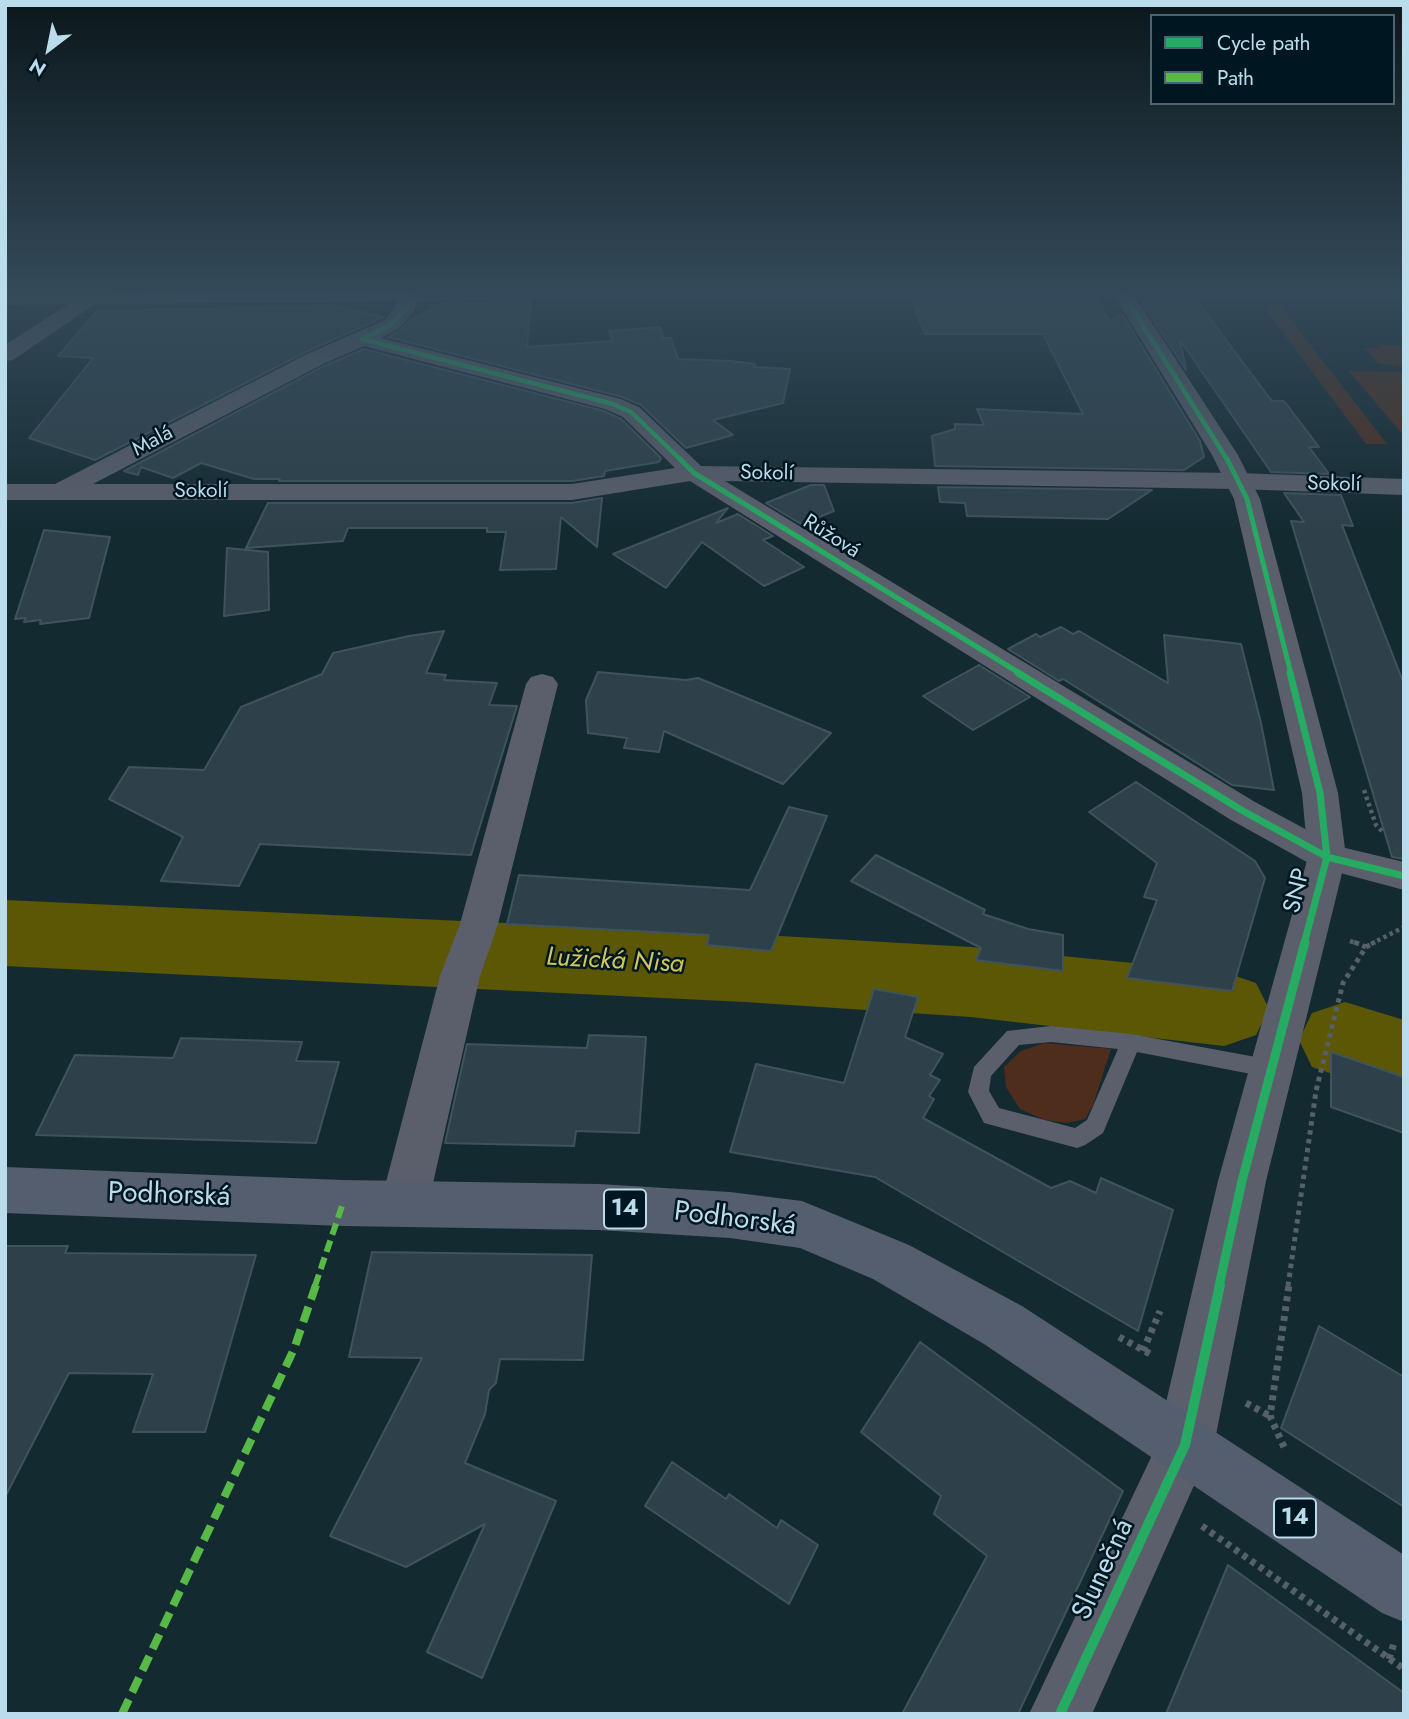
<!DOCTYPE html>
<meta charset="utf-8">
<style>
body{margin:0}
#map{position:relative;width:1409px;height:1719px;overflow:hidden;background:#142a31;font-family:Jost,sans-serif}
canvas{display:block}
.frame{position:absolute;inset:0;border:7px solid #bbdcea;pointer-events:none}
.legend{position:absolute;left:1150px;top:14px;width:245px;height:91px;box-sizing:border-box;background:#001721;border:2px solid #4b6671;margin:0;padding:9px 12px;list-style:none;font-size:21px;color:#bbdcea}
.legend li{display:flex;align-items:center;gap:14px;height:35px}
.legend b{width:35px;border:2px solid #4b6671}
.north{position:absolute;left:14px;top:14px;width:70px;height:70px;-webkit-text-stroke:5px #001721;paint-order:stroke;rotate:212deg;font-size:19px;font-weight:700;line-height:28px;text-align:center;color:#bbdcea}
.north::after{content:'';display:block;margin:auto;width:24px;height:32px;background:#bbdcea;clip-path:polygon(50% 0,100% 100%,50% 72%,0 100%)}
</style>
<div id="map">
<canvas width="1409" height="1719"></canvas>
<div class="frame"></div>
<ul class="legend">
<li><b style="height:9px;background:#26ab63"></b>Cycle path</li>
<li><b style="height:9px;background:#58b947"></b>Path</li>
</ul>
<div class="north">N</div>
</div>
<script>
const context = document.querySelector('canvas').getContext('2d');
context.lineJoin = 'round';
function fillPath(path, color) {
  context.fillStyle = color;
  context.fill(path, 'evenodd');
}
function toPath(rows) {
  const path = new Path2D();
  for (const r of rows) {
    path.moveTo(r[0], r[1]);
    for (let i = 2; i < r.length; i += 2) path.lineTo(r[i], r[i + 1]);
  }
  return path;
}
function strokePath(path, color, width, dash) {
  context.strokeStyle = color;
  context.lineWidth = width;
  context.lineCap = dash ? 'butt' : 'round';
  context.setLineDash(dash || []);
  context.stroke(path);
}
function label(font, color, halo, rows, align = 'center') {
  context.font = font + ' Jost,sans-serif';
  context.lineWidth = 5;
  context.setLineDash([]);
  context.textBaseline = 'middle';
  context.strokeStyle = halo;
  context.fillStyle = color;
  for (const [text, x, y, turn = 0] of rows) {
    context.save();
    context.translate(x, y);
    context.rotate((+turn || 0) * Math.PI / 180);
    context.textAlign = isNaN(turn) ? turn : align;
    if (halo) context.strokeText(text, 0, 0);
    context.fillText(text, 0, 0);
    context.restore();
  }
}
const green = toPath([
 [1264,307,1281,307,1387,444,1366,444],
 [1378,345,1400,346,1404,350,1404,367,1377,363,1365,348,1380,348],
 [1349,371,1404,372,1404,436],
 [1044,1043,1111,1049,1093,1105,1085,1119,1067,1123,1045,1120,1020,1109,1006,1087,1004,1067,1021,1051]
]);
const river = toPath([
 [5,900,745,934,971,947,1224,972,1256,983,1269,1009,1256,1035,1224,1046,971,1017,745,1002,5,966,5,900],
 [1345,1002,1404,1020,1404,1098,1312,1067,1299,1040,1312,1013,1345,1002]
]);
const building = toPath([
 [1162,292,1170,292,1171,296,1193,296,1272,401,1284,401,1319,447,1309,447,1329,474,1271,472,1180,340,1186,370,1142,303,1151,298,1150,296,1162,292],
 [984,297,1095,297,1110,321,1122,314,1200,441,1204,457,1184,470,935,466,932,436,955,429,955,424,984,425,977,409,1083,414,1043,334,925,334,911,299,984,297],
 [531,302,527,347,613,341,609,331,660,327,663,338,671,338,678,359,731,361,755,364,754,367,790,369,783,403,713,420,733,435,686,448,641,405,622,397,388,337,400,330,409,321,441,303,531,302],
 [337,306,384,317,306,352,95,460,29,438,93,358,58,356,97,311,337,306],
 [364,349,604,411,621,419,661,458,659,462,605,471,604,476,572,481,279,481,280,479,254,479,201,463,173,478,141,467,138,475,124,471,324,366,364,349],
 [811,485,824,485,834,511,801,524,766,503,811,485],
 [938,487,1152,490,1108,519,967,516,965,503,940,502,938,487],
 [1284,493,1341,495,1353,526,1342,525,1404,684,1404,859,1392,857,1291,521,1304,522,1284,493],
 [602,498,597,547,561,517,556,569,500,570,506,532,487,532,487,528,348,528,343,541,246,548,268,503,572,503,602,498],
 [728,508,716,523,738,514,773,536,763,540,804,567,764,586,702,542,666,588,613,554,728,508],
 [44,530,110,537,89,618,40,624,41,620,24,622,26,618,15,619,44,530],
 [227,548,268,552,269,610,224,616,227,548],
 [1061,627,1073,634,1079,631,1168,683,1164,635,1241,644,1261,723,1274,790,1232,785,1063,679,1059,681,1008,649,1036,634,1040,637,1061,627],
 [444,631,426,673,446,675,444,680,497,683,489,705,517,706,471,855,260,844,239,886,161,881,183,837,109,799,129,767,204,770,241,707,322,674,333,653,409,636,444,631],
 [979,665,1030,697,973,730,923,696,979,665],
 [598,672,686,680,698,678,831,733,783,784,664,731,659,752,624,748,627,738,588,733,586,700,598,672],
 [1136,782,1255,861,1265,878,1232,991,1127,978,1157,900,1144,897,1157,863,1089,812,1136,782],
 [789,807,827,816,771,951,707,945,709,935,507,924,519,875,750,890,789,807],
 [876,855,985,910,983,914,1028,929,1063,935,1063,971,976,960,981,948,851,881,876,855],
 [874,989,918,997,905,1037,943,1054,930,1075,940,1080,929,1096,934,1099,923,1118,1051,1188,1070,1181,1096,1193,1101,1178,1173,1210,1138,1331,875,1177,730,1152,756,1064,844,1083,874,989],
 [589,1035,646,1037,639,1133,576,1131,574,1146,445,1143,467,1044,587,1048,589,1035],
 [181,1038,302,1042,296,1061,339,1062,316,1143,36,1135,75,1055,173,1058,181,1038],
 [1331,1052,1404,1077,1404,1133,1331,1107,1331,1052],
 [5,1246,68,1246,65,1253,256,1255,205,1432,133,1432,153,1374,69,1373,5,1497,5,1246],
 [372,1252,592,1255,583,1360,500,1359,496,1383,489,1390,485,1414,465,1463,556,1501,482,1678,427,1652,485,1524,406,1567,330,1536,422,1358,349,1357,372,1252],
 [1319,1326,1404,1377,1404,1507,1281,1428,1319,1326],
 [920,1342,1123,1491,1018,1714,902,1714,987,1556,934,1514,941,1496,861,1432,920,1342],
 [672,1462,726,1499,729,1494,777,1528,781,1520,818,1545,789,1604,645,1506,672,1462],
 [1228,1565,1404,1693,1404,1714,1166,1714,1228,1565]
]);
const pathFar2 = toPath([
 [1364,790,1376,825,1383,832],
 [1350,941,1359,944],
 [1371,944,1404,927]
]);
const pathFar1 = toPath([
 [1354,942,1366,947],
 [1288,1286,1316,1091,1343,983,1366,947,1375,942]
]);
const path = toPath([
 [1119,1337,1154,1356],
 [1143,1351,1160,1311],
 [1246,1403,1270,1416],
 [1284,1447,1270,1416,1289,1285],
 [1202,1526,1404,1669],
 [1389,1659,1394,1643]
]);
const service = toPath([
 [1051,1026,1131,1034,1272,1060,1279,1063,1282,1069,1279,1075,1272,1078,1137,1052,1103,1133,1085,1145,1077,1148,984,1123,968,1092,974,1067,1007,1031,1051,1026],
 [1051,1042,1118,1049,1087,1120,1075,1128,999,1108,989,1091,991,1076,1019,1045,1051,1042]
]);
const minor = toPath([
 [90,292,701,292,691,298,418,301,414,311,399,328,381,338,621,399,639,407,701,466,1238,473,1404,479,1404,495,1238,489,725,481,1255,802,1337,846,1404,862,1404,890,1314,866,1231,820,690,481,572,500,5,500,5,484,55,484,307,354,385,320,399,301,95,304,13,360,5,361,5,345,68,304,5,305,5,293,90,292],
 [364,346,605,409,623,417,675,468,572,484,93,484,323,364,364,346],
 [542,674,553,677,558,684,498,924,480,976,428,1205,421,1221,404,1227,387,1221,380,1205,440,976,460,924,526,684,531,677,542,674],
 [1185,1418,1204,1426,1212,1445,1092,1714,1029,1714,1166,1426,1185,1418]
]);
const tertiary = toPath([
 [1112,292,1132,292,1238,455,1260,499,1338,793,1346,857,1266,1181,1214,1445,1205,1465,1185,1474,1165,1465,1156,1445,1218,1181,1308,857,1302,793,1234,499,1212,455,1112,292]
]);
const primary = toPath([
 [5,1167,343,1180,599,1184,730,1192,802,1201,909,1245,1022,1306,1404,1555,1404,1622,1382,1613,984,1344,873,1279,800,1248,730,1238,599,1230,343,1226,5,1213,5,1167]
]);
const quietFar1 = toPath([
 [315,1286,343,1203]
]);
const quiet = toPath([
 [122,1714,294,1349,316,1285]
]);
const cyclewayFar4 = toPath([
 [1122,292,1228,461],
 [5,299,411,295,407,307,392,324,362,339,613,404,631,412,682,461]
]);
const cyclewayFar3 = toPath([
 [680,459,694,473,1021,674],
 [1227,459,1247,499,1291,674]
]);
const cyclewayFar2 = toPath([
 [1018,673,1243,811,1327,857,1404,876],
 [1290,673,1320,793,1327,857,1304,944]
]);
const cyclewayFar1 = toPath([
 [1219,1286,1242,1181,1305,942]
]);
const cycleway = toPath([
 [1060,1714,1185,1445,1220,1285]
]);
const farStreetnames = [
 ["Malá",153,442,-28],
 ["Sokolí",767,474,1],
 ["Sokolí",1334,485,1],
 ["Sokolí",201,492],
 ["Růžová",831,537,32]
];
const shields = [
 [625,1209,42],
 [1295,1518,42]
];
const shieldNames = [
 ["14",625,1209],
 ["14",1295,1518]
];
const streetNames = [
 ["SNP",1298,891,-76]
];
const waterNames = [
 ["Lužická Nisa",615,962,3]
];
const nearStreetnames = [
 ["Podhorská",169,1196,2],
 ["Podhorská",735,1220,7],
 ["Slunečná",1104,1570,-65]
];
fillPath(green, '#4f2d1d');
fillPath(river, '#5c5705');
fillPath(building, '#2e414b');
strokePath(building, '#3f535d', 2);
strokePath(pathFar2, '#556069', 4.5, [3.5, 3.5]);
strokePath(pathFar1, '#556069', 5, [4.5, 4.5]);
strokePath(path, '#556069', 7, [5, 5]);
fillPath(service, '#5b5f6c');
fillPath(minor, '#5b5f6c');
fillPath(tertiary, '#5b5f6c');
fillPath(primary, '#555e6e');
strokePath(quietFar1, '#58b947', 6, [12, 6]);
strokePath(quiet, '#58b947', 8, [16, 8]);
strokePath(cyclewayFar4, '#26ab63', 4.5);
strokePath(cyclewayFar3, '#26ab63', 5);
strokePath(cyclewayFar2, '#26ab63', 7);
strokePath(cyclewayFar1, '#26ab63', 9);
strokePath(cycleway, '#26ab63', 10);
const sky = context.createLinearGradient(0, 0, 0, 533);
sky.addColorStop(0, '#0b171b');
sky.addColorStop(0.55, '#344a5a');
sky.addColorStop(1, '#344a5a00');
context.fillStyle = sky;
context.fillRect(0, 0, 1409, 533);
label('21px', '#bbdcea', '#001721', farStreetnames);
for (const [x, y, w] of shields) {
  const box = new Path2D();
  box.roundRect(x - w / 2, y - 19.5, w, 39, 5);
  context.fillStyle = '#001721';
  context.fill(box);
  strokePath(box, '#bbdcea', 2);
}
label('bold 23px', '#bbdcea', null, shieldNames);
label('24px', '#bbdcea', '#001721', streetNames);
label('italic 26px', '#d0c75d', '#001721', waterNames);
label('28px', '#bbdcea', '#001721', nearStreetnames);
</script>
